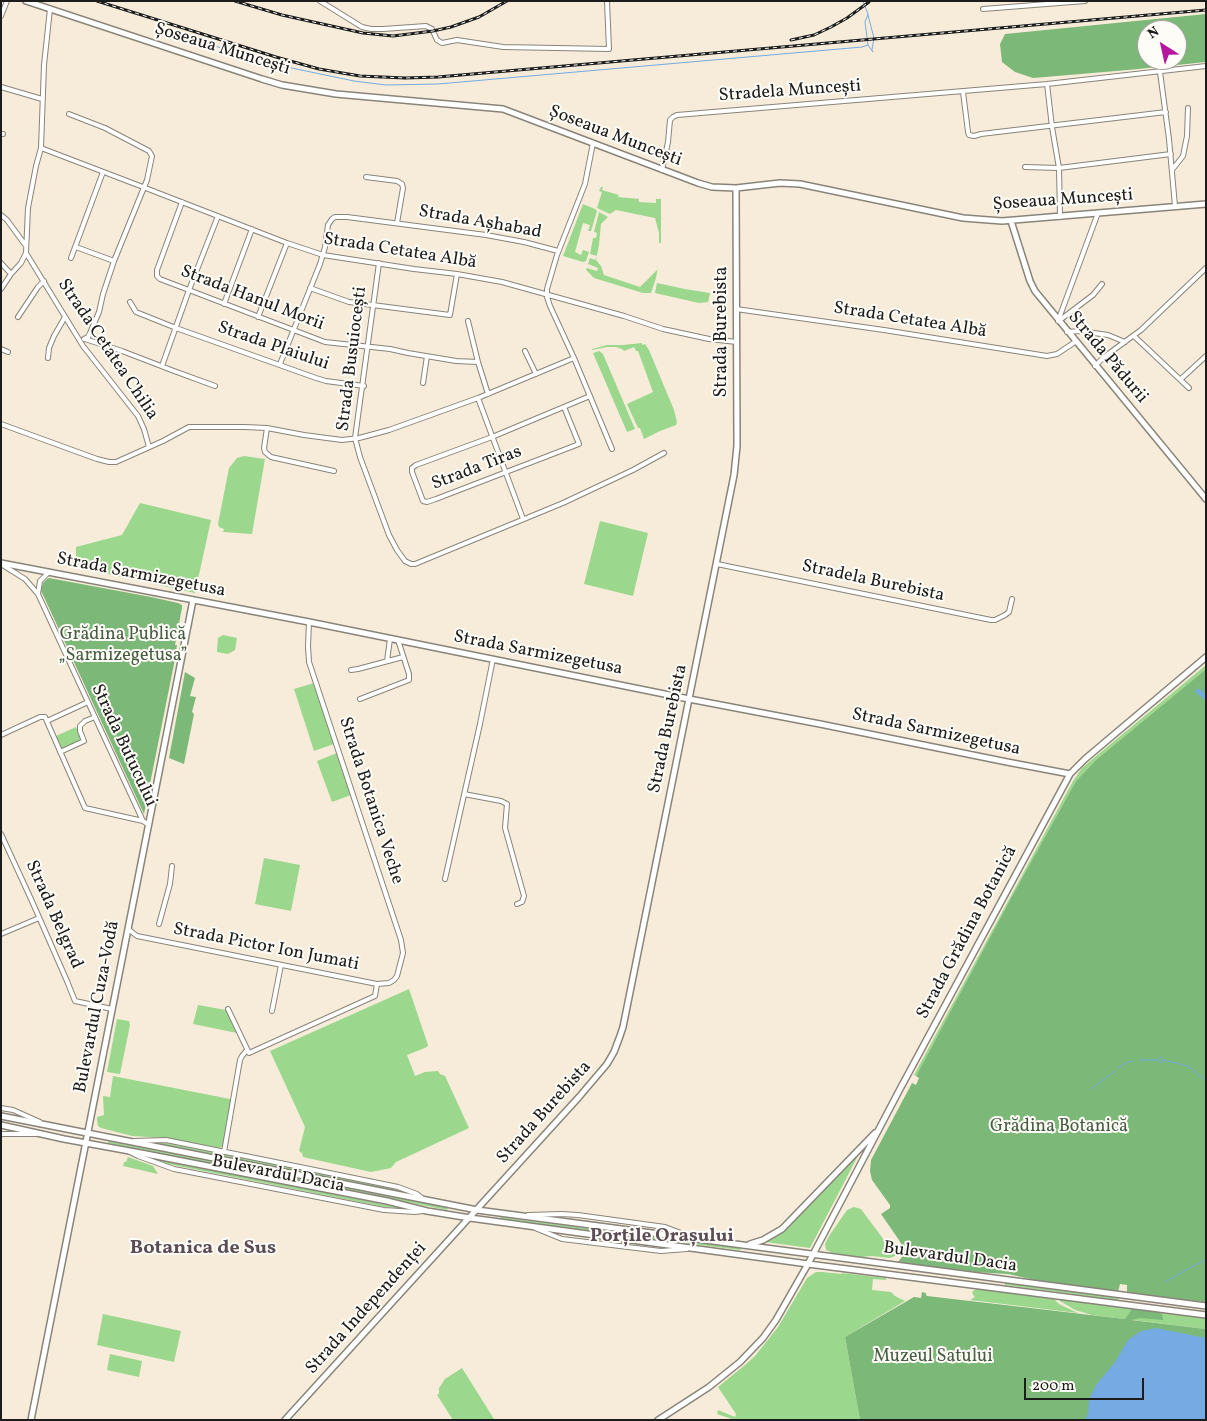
<!DOCTYPE html>
<meta charset="utf-8">
<style>
body{margin:0}
#map{position:relative;width:1207px;height:1421px;overflow:hidden;background:#f6ecd9;font-family:Vollkorn,serif}
canvas{display:block}
.frame{position:absolute;inset:0;border:2px solid #1c1c1c;pointer-events:none}
.north{position:absolute;left:1137px;top:20px;width:50px;height:50px;box-sizing:border-box;background:#fdfcf7;border:1px solid #a3a29f;border-radius:50%;rotate:325deg;font-size:14px;font-weight:700;line-height:20px;text-align:center;color:#1c1c1c}
.north::after{content:'';display:block;margin:auto;width:18px;height:22px;background:#b5179e;clip-path:polygon(50% 0,100% 100%,50% 72%,0 100%)}
.scale{position:absolute;left:1024px;top:1378px;width:120px;height:22px;box-sizing:border-box;border:2px solid #1c1c1c;border-top:0;padding-left:6px;font-size:15px;line-height:18px;white-space:nowrap;color:#1c1c1c;-webkit-text-stroke:4px #fdfcf7;paint-order:stroke}
</style>
<div id="map">
<canvas width="1207" height="1421"></canvas>
<div class="frame"></div>
<div class="north">N</div>
<div class="scale">200 m</div>
</div>
<script>
const context = document.querySelector('canvas').getContext('2d');
context.lineJoin = 'round';
function fillPath(path, color) {
  context.fillStyle = color;
  context.fill(path, 'evenodd');
}
function toPath(rows) {
  const path = new Path2D();
  for (const r of rows) {
    if (r.length === 3) {
      path.moveTo(r[0] + r[2], r[1]);
      path.arc(r[0], r[1], r[2], 0, 2 * Math.PI);
      continue;
    }
    path.moveTo(r[0], r[1]);
    for (let i = 2; i < r.length; i += 2) path.lineTo(r[i], r[i + 1]);
  }
  return path;
}
function strokePath(path, color, width, dash) {
  context.strokeStyle = color;
  context.lineWidth = width;
  context.lineCap = dash ? 'butt' : 'round';
  context.setLineDash(dash || []);
  context.stroke(path);
}
function label(font, color, halo, rows, align = 'center') {
  context.font = font + ' Vollkorn,serif';
  context.lineWidth = 4;
  context.setLineDash([]);
  context.textBaseline = 'middle';
  context.strokeStyle = halo;
  context.fillStyle = color;
  for (const [text, x, y, turn = 0] of rows) {
    context.save();
    context.translate(x, y);
    context.rotate((+turn || 0) * Math.PI / 180);
    context.textAlign = isNaN(turn) ? turn : align;
    if (halo) context.strokeText(text, 0, 0);
    context.fillText(text, 0, 0);
    context.restore();
  }
}
const green = toPath([
 [601,187,603,187,602,190,619,195,618,197,639,199,639,202,656,203,656,199,661,199,661,243,659,243,659,233,655,218,616,210,610,214,597,208,602,192,599,191],
 [583,204,595,209,597,211,591,231,588,231,590,225,583,223,575,252,581,255,583,250,589,252,586,261,583,262,563,256],
 [599,212,608,217,601,224,599,245,596,260,601,266,604,275,640,287,657,270,658,266,656,278,651,293,643,293,594,278,586,270,587,268,597,271,598,268,588,264,590,258,595,260,597,256,590,254,593,238,596,238,597,233,594,232],
 [657,283,685,289,710,293,708,302,699,303,655,293],
 [642,343,642,345,645,344,649,350,674,410,677,422,676,425,660,431,644,439,640,428,638,428,627,404,653,392,638,351,636,351,634,347,624,351,622,349,616,347,607,347,592,350,592,349,607,345,623,345],
 [599,351,603,354,635,429,627,432,593,353],
 [244,456,265,459,252,534,223,532,224,529,219,527,218,524,229,468,237,458],
 [140,503,211,520,195,593,76,567,76,547,122,535],
 [600,521,648,533,633,596,584,584],
 [223,635,237,638,235,650,228,654,217,652,217,650,218,638],
 [1206,665,1206,669,1096,760,1076,781,1011,898,916,1076,914,1075,1073,781,1082,768,1089,762],
 [314,683,334,744,314,751,294,689],
 [76,727,82,741,61,750,56,736],
 [337,753,351,795,332,802,317,761],
 [264,858,300,865,291,911,255,904],
 [409,989,428,1045,427,1047,407,1055,415,1076,425,1072,438,1071,440,1074,445,1076,469,1128,396,1162,391,1168,371,1172,303,1157,302,1153,299,1151,305,1127,270,1051],
 [198,1005,226,1010,237,1033,193,1024],
 [117,1019,129,1021,130,1025,120,1074,107,1072],
 [113,1076,230,1099,231,1101,223,1146,219,1148,167,1138,132,1136,101,1128,98,1126,97,1120,97,1117,104,1115,103,1096,110,1097],
 [108,1141,429,1204,448,1208,447,1210,108,1143],
 [155,1142,167,1143,386,1186,401,1192,160,1145,155,1143],
 [861,1150,810,1248,765,1242,776,1236,789,1225],
 [128,1157,153,1166,158,1174,123,1166,124,1162,126,1162],
 [156,1159,397,1207,398,1208,385,1207,168,1164,155,1160],
 [854,1207,861,1209,884,1240,895,1247,897,1251,895,1256,890,1258,871,1256,862,1257,831,1253,831,1252,826,1250,825,1244,829,1236,847,1210],
 [500,1217,615,1232,615,1234,500,1219],
 [619,1232,739,1248,741,1250,618,1235],
 [816,1272,822,1272,842,1274,842,1273,886,1278,886,1280,873,1279,872,1290,891,1292,895,1296,905,1301,845,1337,860,1420,735,1420,717,1414,718,1410,735,1417,736,1414,718,1387,745,1365,755,1356,778,1327,807,1278],
 [1005,1283,1085,1293,1119,1298,1118,1300,1005,1285],
 [977,1289,1052,1297,1059,1304,1078,1313,970,1300,975,1297,972,1293,973,1291],
 [1057,1298,1206,1317,1206,1329,1092,1315,1075,1310,1060,1301],
 [103,1314,181,1331,174,1362,97,1345],
 [110,1354,142,1361,139,1377,107,1370],
 [462,1368,494,1419,495,1420,453,1420,437,1395,439,1394,439,1388,445,1379]
]);
const forest = toPath([
 [1206,14,1206,62,1128,70,1033,78,1015,72,1002,62,1000,44,1005,34],
 [1147,30,1177,30,1177,60,1147,60],
 [49,578,151,597,178,603,182,605,182,608,175,645,177,645,174,664,144,814,44,597,41,591,43,583,47,579],
 [1206,669,1206,1304,1127,1293,1127,1285,1120,1284,1118,1292,1053,1284,1008,1274,974,1272,898,1262,902,1257,903,1249,901,1243,881,1214,890,1208,890,1205,872,1180,870,1171,871,1160,912,1083,916,1085,919,1078,916,1076,1011,898,1076,781,1096,760],
 [185,672,195,678,190,696,196,697,192,712,194,714,184,764,169,758],
 [922,1292,926,1293,926,1295,927,1296,1125,1319,1133,1308,1139,1310,1156,1312,1162,1314,1163,1320,1140,1318,1131,1320,1206,1329,1206,1420,860,1420,845,1337,914,1297,921,1298]
]);
const water = toPath([
 [1156,1328,1206,1338,1206,1420,1085,1420,1088,1413,1089,1400,1096,1385,1115,1362,1128,1340,1141,1331]
]);
const stream = toPath([
 [868,15,874,38,872,50],
 [205,43,277,65,354,81,386,85,438,84,862,47,868,45,865,22,868,14,863,1],
 [868,45,873,52],
 [1201,693,1206,688],
 [1203,696,1206,694],
 [1161,1060,2.5],
 [1139,1060,1158,1060],
 [1164,1060,1188,1066,1206,1081],
 [1118,1068,1128,1062,1133,1061],
 [1091,1089,1115,1071],
 [1165,1282,1206,1259]
]);
const canal = toPath([
 [1198,691,1205,697]
]);
const minor = toPath([
 [320,1,362,27,371,29,383,29,426,26,432,29,437,40,442,43,457,40,503,47,609,49,607,1],
 [50,9,44,65,41,148,36,166,28,208,26,253,83,346,138,416,144,429,149,447],
 [983,9,1085,1],
 [1,16,7,1],
 [1160,72,1169,139,1175,206],
 [1047,84,1052,127,1059,168,1060,217],
 [1,87,42,99],
 [963,92,968,132,969,135,974,136,981,134,1166,112],
 [69,114,105,128,149,151,152,156,147,180,114,261,103,294,99,312,90,333,88,337,84,339],
 [1,134,3,134],
 [593,143,585,184,557,255,547,289,547,297,550,306,574,358,612,449],
 [41,148,143,187,287,243,323,255,414,269,457,274,502,282,624,316,663,329,709,339,737,342],
 [1025,167,1059,168,1171,154],
 [662,170,668,142,670,120,673,117,677,115,1047,84,1206,66],
 [1172,170,1183,156,1187,136,1188,108],
 [366,177,397,181,402,184,403,188,397,223],
 [182,202,157,270,157,276,160,279,325,342,390,349,408,353,456,361,478,362],
 [1,215,7,220,26,246],
 [76,247,114,261],
 [71,258,103,172],
 [1,263,11,274],
 [379,263,355,438,360,457,389,535,397,550,405,561,411,564,415,564,563,503,633,470,664,453],
 [310,288,349,302,450,315,457,274],
 [1,289,11,274,21,263,26,253],
 [130,302,136,312,176,328,316,378,326,381,364,386],
 [224,304,252,229],
 [736,309,884,330,1047,356,1057,354,1075,342],
 [18,317,38,287,44,281],
 [258,317,287,243],
 [1060,320,1093,295,1102,284],
 [468,321,478,362,488,394],
 [1058,321,1098,213],
 [1067,332,1080,331,1108,335,1125,342],
 [1134,336,1189,388],
 [85,339,122,351,174,371,215,386],
 [1,349,8,352],
 [525,351,536,374],
 [48,358,49,348,54,336,65,317],
 [280,364,320,264,325,247,328,225,332,219,335,217,347,217,486,235,524,242,558,251],
 [162,366,189,290,218,216],
 [1095,366,1104,357,1141,330,1206,268],
 [1181,379,1206,356],
 [423,383,427,356],
 [478,398,523,519],
 [564,407,579,444,436,499,427,502,423,501,412,472,412,468,416,465,492,437,590,396],
 [1,424,97,459,109,462,116,462,125,458,163,441,189,427,245,427,267,428,304,435,342,440,359,438,389,430,478,398,574,358],
 [267,428,264,448,265,452,271,457,334,471],
 [1,564,25,579,38,594,143,821,149,825],
 [717,564,991,620,995,620,1005,615,1009,612,1012,599],
 [38,594,40,581,49,572],
 [387,661,390,639],
 [351,670,358,669,403,657],
 [360,699,409,680,409,674,398,640],
 [47,721,88,702],
 [1,735,40,717,45,717,85,808,143,821],
 [60,752,84,741,80,731,80,726,85,721,95,717],
 [464,794,501,801,507,804,505,828,524,896,522,902,517,904],
 [1,834,31,899,67,981,75,1001,112,1009],
 [445,879,480,724,493,659],
 [159,924,170,884,172,866],
 [128,929,137,936,377,984,389,983,394,980,397,976,403,953,401,940,309,662,308,646,309,622],
 [1,934,39,918],
 [228,1009,249,1053,375,996,377,984],
 [272,1011,281,965],
 [1,1108,13,1110,40,1122],
 [1,1134,36,1134],
 [134,1141,166,1140,300,1167,398,1187,417,1194,422,1198],
 [130,1152,138,1156,174,1169,384,1210,415,1212,423,1211],
 [224,1152,240,1060,242,1056,247,1050],
 [528,1215,561,1214,578,1215,665,1227,689,1236],
 [535,1228,562,1239,661,1251,687,1249]
]);
const major = toPath([
 [26,1,262,79,282,85,336,94,503,109,698,183,712,187,736,188,780,183,800,184,963,218,1002,221,1206,204],
 [1011,221,1030,281,1035,291,1206,499],
 [1,563,309,622,689,699,820,724,1007,762,1070,774],
 [1,1116,477,1210,1206,1306],
 [1,1125,64,1139,146,1154,387,1201,427,1211,470,1218,808,1264,1206,1315],
 [750,1244,763,1240,782,1229,875,1133],
 [31,1420,193,600],
 [285,1420,579,1097,607,1064,614,1052,620,1036,623,1027,734,475,737,446,736,188],
 [658,1420,709,1387,740,1362,763,1338,776,1320,808,1264,900,1089,1070,774,1085,759,1206,657]
]);
const rail = toPath([
 [97,1,276,57,319,69,360,76,405,78,438,77,1206,10],
 [235,1,282,15,363,33,393,36,433,31,451,27,479,17,507,1],
 [791,40,814,35,831,27,847,18,869,2]
]);
const streetNames = [
 ["Șoseaua Muncești",222,50,17],
 ["Stradela Muncești",790,92,-4],
 ["Șoseaua Muncești",615,137,21],
 ["Șoseaua Muncești",1063,201,-4],
 ["Strada Așhabad",480,223,10],
 ["Strada Cetatea Albă",400,252,9],
 ["Strada Hanul Morii",252,299,21],
 ["Strada Cetatea Albă",910,321,9],
 ["Strada Burebista",723,332,-90],
 ["Strada Plaiului",273,347,19],
 ["Strada Cetatea Chilia",107,350,56],
 ["Strada Pădurii",1107,358,50],
 ["Strada Busuiocești",353,359,-83],
 ["Strada Tiras",477,469,-21],
 ["Strada Sarmizegetusa",141,576,11],
 ["Stradela Burebista",873,582,12],
 ["Strada Sarmizegetusa",538,654,11],
 ["Strada Burebista",669,729,-78],
 ["Strada Sarmizegetusa",936,733,12],
 ["Strada Butucului",123,746,65],
 ["Strada Botanica Veche",370,801,72],
 ["Strada Belgrad",53,915,66],
 ["Strada Grădina Botanică",968,933,-62],
 ["Strada Pictor Ion Jumati",266,948,11],
 ["Bulevardul Cuza-Vodă",98,1007,-79],
 ["Strada Burebista",545,1113,-48],
 ["Bulevardul Dacia",278,1175,11],
 ["Bulevardul Dacia",950,1258,8],
 ["Strada Independenței",367,1309,-48]
];
const parkNames = [
 ["Grădina Publică",123,636],
 ["„Sarmizegetusa”",123,657],
 ["Grădina Botanică",1059,1128],
 ["Muzeul Satului",933,1358]
];
const neighbourhoodNames = [
 ["Porțile Orașului",662,1238]
];
const quarterNames = [
 ["Botanica de Sus",203,1249]
];
fillPath(green, '#9bd88d');
fillPath(forest, '#7cb878');
fillPath(water, '#75aae2');
strokePath(stream, '#75aae2', 1);
strokePath(canal, '#75aae2', 4.5);
strokePath(minor, '#89847a', 6);
strokePath(major, '#89847a', 8);
strokePath(minor, '#fff', 4);
strokePath(major, '#fff', 5);
strokePath(rail, '#1c1c1c', 3);
strokePath(rail, '#fdfcf7', 1, [4]);
label('18px', '#1c1c1c', '#fdfcf7', streetNames);
label('18px', '#485e44', '#fdfcf7', parkNames);
label('bold 19px', '#5b4c56', '#fdfcf7', neighbourhoodNames);
label('bold 20px', '#5b4c56', '#fdfcf7', quarterNames);
</script>
